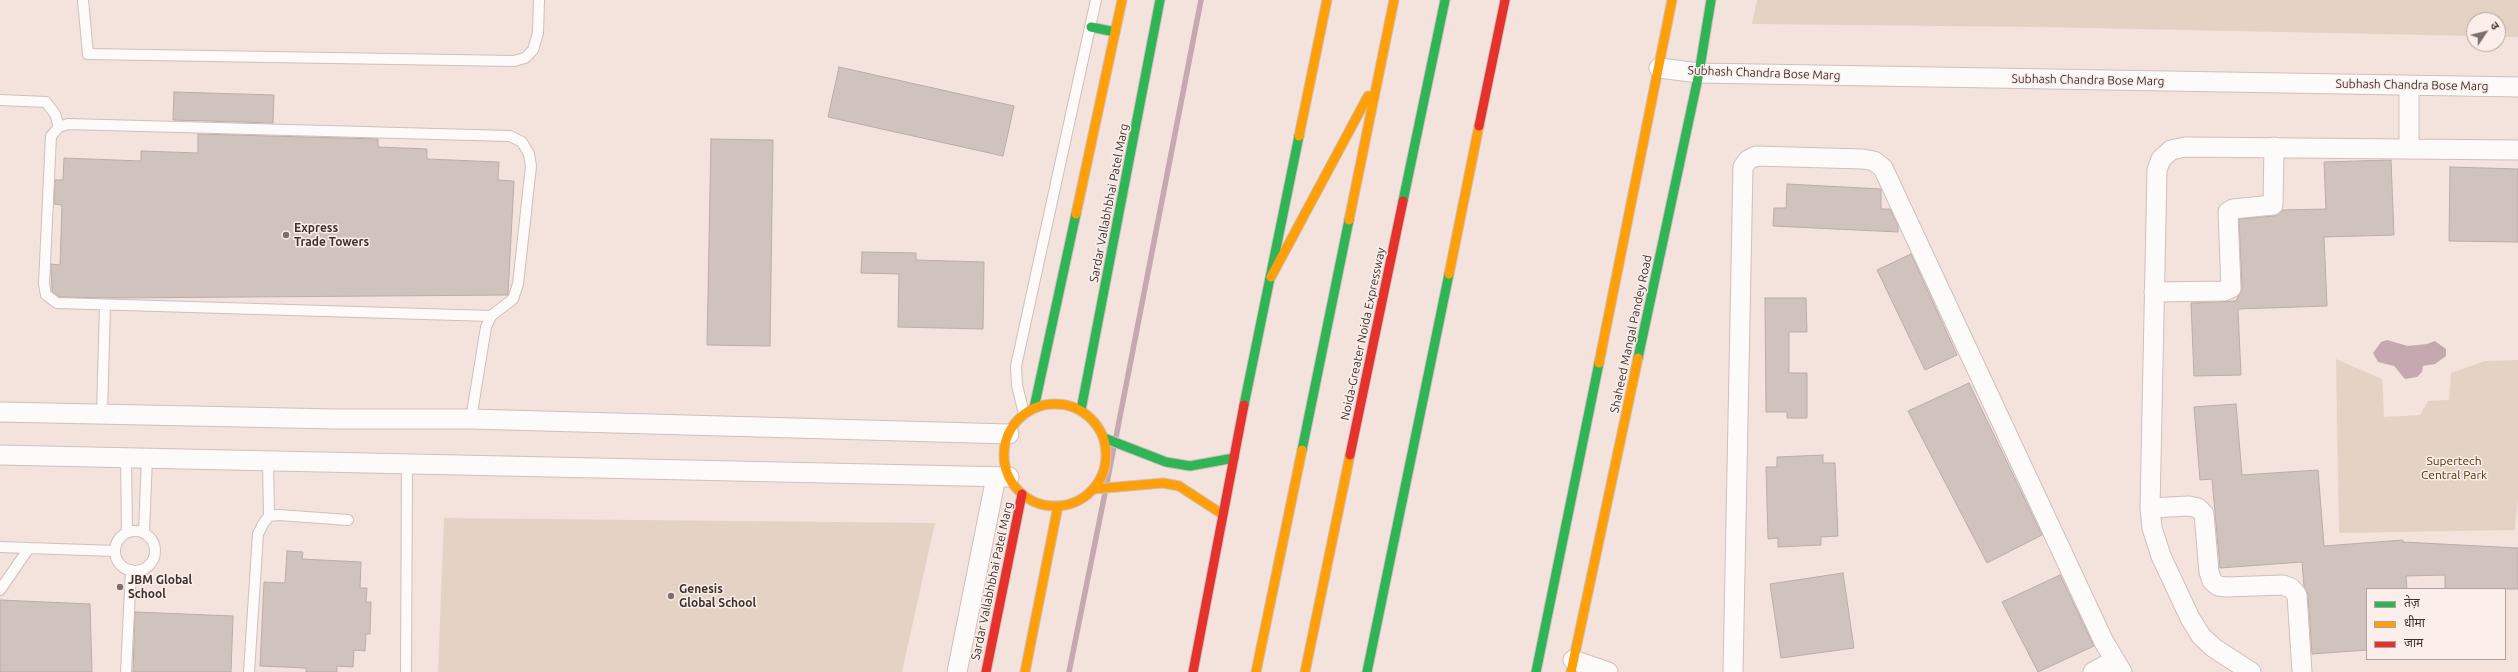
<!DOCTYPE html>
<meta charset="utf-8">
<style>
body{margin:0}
#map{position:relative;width:2518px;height:672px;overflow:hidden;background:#f4e2dd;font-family:Ubuntu,"Noto Sans Devanagari",sans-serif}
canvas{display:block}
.legend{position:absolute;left:2366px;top:588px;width:140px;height:72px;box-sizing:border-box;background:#fceeeb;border:1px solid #b0a29f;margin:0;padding:5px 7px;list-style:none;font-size:12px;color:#3d312e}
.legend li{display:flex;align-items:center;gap:8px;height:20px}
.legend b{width:20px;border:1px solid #b0a29f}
.north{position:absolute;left:2466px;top:12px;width:40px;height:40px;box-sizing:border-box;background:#fceeeb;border:1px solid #b0a29f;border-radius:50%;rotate:55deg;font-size:11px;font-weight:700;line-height:16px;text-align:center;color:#3d312e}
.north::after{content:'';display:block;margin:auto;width:14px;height:18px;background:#7d6f6b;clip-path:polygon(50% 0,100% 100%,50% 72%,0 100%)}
</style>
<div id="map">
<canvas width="2518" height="672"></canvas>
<ul class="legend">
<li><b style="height:5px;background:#30b455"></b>तेज़</li>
<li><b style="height:5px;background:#ff9f0a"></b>धीमा</li>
<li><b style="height:5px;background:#e5322d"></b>जाम</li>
</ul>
<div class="north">उ</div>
</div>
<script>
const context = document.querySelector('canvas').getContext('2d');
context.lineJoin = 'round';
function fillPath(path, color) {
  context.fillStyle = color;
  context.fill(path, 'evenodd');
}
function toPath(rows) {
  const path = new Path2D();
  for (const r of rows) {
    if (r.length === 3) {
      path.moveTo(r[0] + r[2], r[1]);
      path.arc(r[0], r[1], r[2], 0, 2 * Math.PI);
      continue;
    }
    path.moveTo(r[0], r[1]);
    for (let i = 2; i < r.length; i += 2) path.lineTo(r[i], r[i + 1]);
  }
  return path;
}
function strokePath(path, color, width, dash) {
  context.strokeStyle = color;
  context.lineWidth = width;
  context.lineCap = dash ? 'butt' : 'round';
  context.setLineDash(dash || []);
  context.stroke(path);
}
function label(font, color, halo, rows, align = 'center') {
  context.font = font + ' Ubuntu,sans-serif';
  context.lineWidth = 3;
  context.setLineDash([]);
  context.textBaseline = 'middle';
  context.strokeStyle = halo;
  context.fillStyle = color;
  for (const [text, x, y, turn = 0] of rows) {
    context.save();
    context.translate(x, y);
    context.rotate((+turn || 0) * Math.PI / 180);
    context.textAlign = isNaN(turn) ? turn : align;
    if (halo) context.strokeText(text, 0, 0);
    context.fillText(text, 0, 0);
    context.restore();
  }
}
const green = toPath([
 [1757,0,2518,0,2518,37,2498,37,2498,20,2474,20,2474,36,2039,27,1752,24],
 [2336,359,2382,379,2384,417,2420,415,2428,401,2449,400,2451,373,2485,361,2518,360,2518,497,2515,530,2339,533],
 [444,518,935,523,902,672,438,672]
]);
const water = toPath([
 [2387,340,2408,346,2427,344,2435,341,2446,349,2446,356,2435,364,2423,366,2422,372,2417,377,2405,379,2394,366,2378,362,2373,353,2381,342]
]);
const stream = toPath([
 [1116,437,1201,0],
 [1107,483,1114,446],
 [1069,672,1105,493]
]);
const building = toPath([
 [839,67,1014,106,1003,156,828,117,839,67],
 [174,92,274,95,273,123,173,120,174,92],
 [198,134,378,139,378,147,427,149,427,159,499,162,498,180,514,181,508,295,113,298,59,297,52,291,51,264,60,265,62,205,54,204,55,180,63,180,64,158,141,161,141,151,198,153,198,134],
 [711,139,773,140,770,346,707,345,711,139],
 [2391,160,2394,235,2324,237,2327,306,2238,309,2241,375,2194,376,2191,303,2236,301,2242,288,2239,219,2274,216,2283,210,2326,209,2324,162,2391,160],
 [2450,167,2518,169,2518,242,2449,241,2450,167],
 [1787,184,1881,189,1881,209,1890,209,1898,226,1898,232,1773,226,1774,208,1786,208,1787,184],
 [862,252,916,253,916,260,984,262,983,329,898,327,899,274,861,273,862,252],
 [1911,254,1957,355,1925,370,1877,270,1911,254],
 [1765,298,1806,298,1807,332,1789,332,1789,373,1807,373,1807,418,1787,418,1787,412,1766,412,1765,298],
 [1969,383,2042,535,1987,563,1908,411,1969,383],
 [2236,404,2242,475,2318,470,2324,546,2403,540,2403,542,2518,548,2518,589,2445,589,2445,575,2406,576,2407,589,2367,589,2367,650,2312,654,2308,594,2304,586,2302,562,2220,568,2212,479,2200,480,2194,407,2236,404],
 [1823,455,1823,463,1835,463,1838,536,1821,537,1821,545,1778,547,1778,538,1768,539,1766,467,1777,467,1777,457,1823,455],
 [287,551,303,552,302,559,361,562,360,588,367,588,366,602,371,602,370,634,366,634,365,651,354,650,353,667,337,666,337,672,306,672,306,668,260,666,264,582,285,583,287,551],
 [1843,573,1854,648,1781,658,1770,584,1843,573],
 [2060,575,2094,646,2038,672,2002,602,2060,575],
 [0,600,90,604,92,672,0,672,0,600],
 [135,612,233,616,231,672,133,672,135,612]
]);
const lane = toPath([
 [83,0,88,54,514,61,525,58,533,50,538,33,539,0],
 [0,100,46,102,55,114,59,127],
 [102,414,105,305],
 [1024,414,1017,385,1016,366,1096,0],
 [471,419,486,327,491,316,513,299,518,284,531,166,529,154,522,142,510,136,68,124,59,127,51,136,44,284,46,295,57,303,491,316],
 [126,458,127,532],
 [268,461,269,516],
 [135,551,20],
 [144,532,147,458],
 [0,547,115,551],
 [0,590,29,548],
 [126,672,131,570],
 [249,672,258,534,263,524,269,516,279,515,348,520],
 [406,672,407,464]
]);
const street = toPath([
 [1659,68,1699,73,2518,87],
 [2409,86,2409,147],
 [2154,292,2224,291,2231,288,2228,212,2233,209,2273,205,2274,147],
 [0,412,336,419,471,419,1009,434],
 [0,455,1009,477],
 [2150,508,2152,528,2161,556,2190,618,2201,636,2214,648,2251,672],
 [1573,660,1608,672],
 [957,672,996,477],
 [1733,672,1743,167,1748,160,1756,156,1863,159,1874,161,1883,168,2104,642,2122,672],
 [2093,672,2115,660],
 [2302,672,2297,595,2291,588,2283,585,2227,587,2218,586,2212,581,2209,572,2204,514,2198,508,2189,506,2150,508,2157,170,2161,159,2171,150,2185,147,2518,150]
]);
const fast = toPath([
 [1091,27,1115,32],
 [1403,201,1445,0],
 [1638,358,1699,73,1711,0],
 [1244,405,1299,136],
 [1034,408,1076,214],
 [1081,410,1160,0],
 [1104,438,1166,462,1190,466,1234,458],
 [1302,450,1349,220],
 [1367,672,1449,274],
 [1536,672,1599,363]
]);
const slow = toPath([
 [1299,136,1327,0],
 [1076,214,1122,0],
 [1349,220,1394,0],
 [1449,274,1479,126],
 [1271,277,1368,96],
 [1599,363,1672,0],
 [1055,455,51],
 [1094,489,1163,483,1179,486,1222,514],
 [1025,672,1058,506],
 [1256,672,1302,450],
 [1305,672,1350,455],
 [1571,672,1638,358]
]);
const jam = toPath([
 [1479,126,1505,0],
 [1350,455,1403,201],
 [986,672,1022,494],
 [1193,672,1244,405]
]);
const markers = [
 [286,235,4,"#7d6f6b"],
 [120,587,4,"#7d6f6b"],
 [671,596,4,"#7d6f6b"]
];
const streetNames = [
 ["Subhash Chandra Bose Marg",1764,73,2],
 ["Subhash Chandra Bose Marg",2088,80,1],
 ["Subhash Chandra Bose Marg",2412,85,1],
 ["Sardar Vallabhbhai Patel Marg",1109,203,-79],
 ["Noida-Greater Noida Expressway",1363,334,-78],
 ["Shaheed Mangal Pandey Road",1631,334,-78],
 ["Sardar Vallabhbhai Patel Marg",992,581,-78]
];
const poiNames = [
 ["Express",294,228],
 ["Trade Towers",294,242],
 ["JBM Global",128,580],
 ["School",128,594],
 ["Genesis",679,589],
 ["Global School",679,603]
];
const parkNames = [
 ["Supertech",2454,461],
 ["Central Park",2454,475]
];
fillPath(green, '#e4d3c5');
fillPath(water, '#c6a9b0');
strokePath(stream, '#c6a9b0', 5.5);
fillPath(building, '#d0c3bd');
strokePath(building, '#baada8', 1);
strokePath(lane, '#cec0bd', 12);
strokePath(street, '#cec0bd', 21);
strokePath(fast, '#cec0bd', 11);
strokePath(slow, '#cec0bd', 11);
strokePath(jam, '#cec0bd', 11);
strokePath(lane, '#fdfbfa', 10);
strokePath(street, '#fdfbfa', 19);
strokePath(fast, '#30b455', 9);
strokePath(slow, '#ff9f0a', 9);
strokePath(jam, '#e5322d', 9);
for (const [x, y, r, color] of markers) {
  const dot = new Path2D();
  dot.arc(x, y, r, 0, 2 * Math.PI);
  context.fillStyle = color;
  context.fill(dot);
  strokePath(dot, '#fceeeb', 1.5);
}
label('12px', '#3d312e', '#fceeeb', streetNames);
label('bold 12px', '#3d312e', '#fceeeb', poiNames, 'left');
label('12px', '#543503', '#fceeeb', parkNames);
</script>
